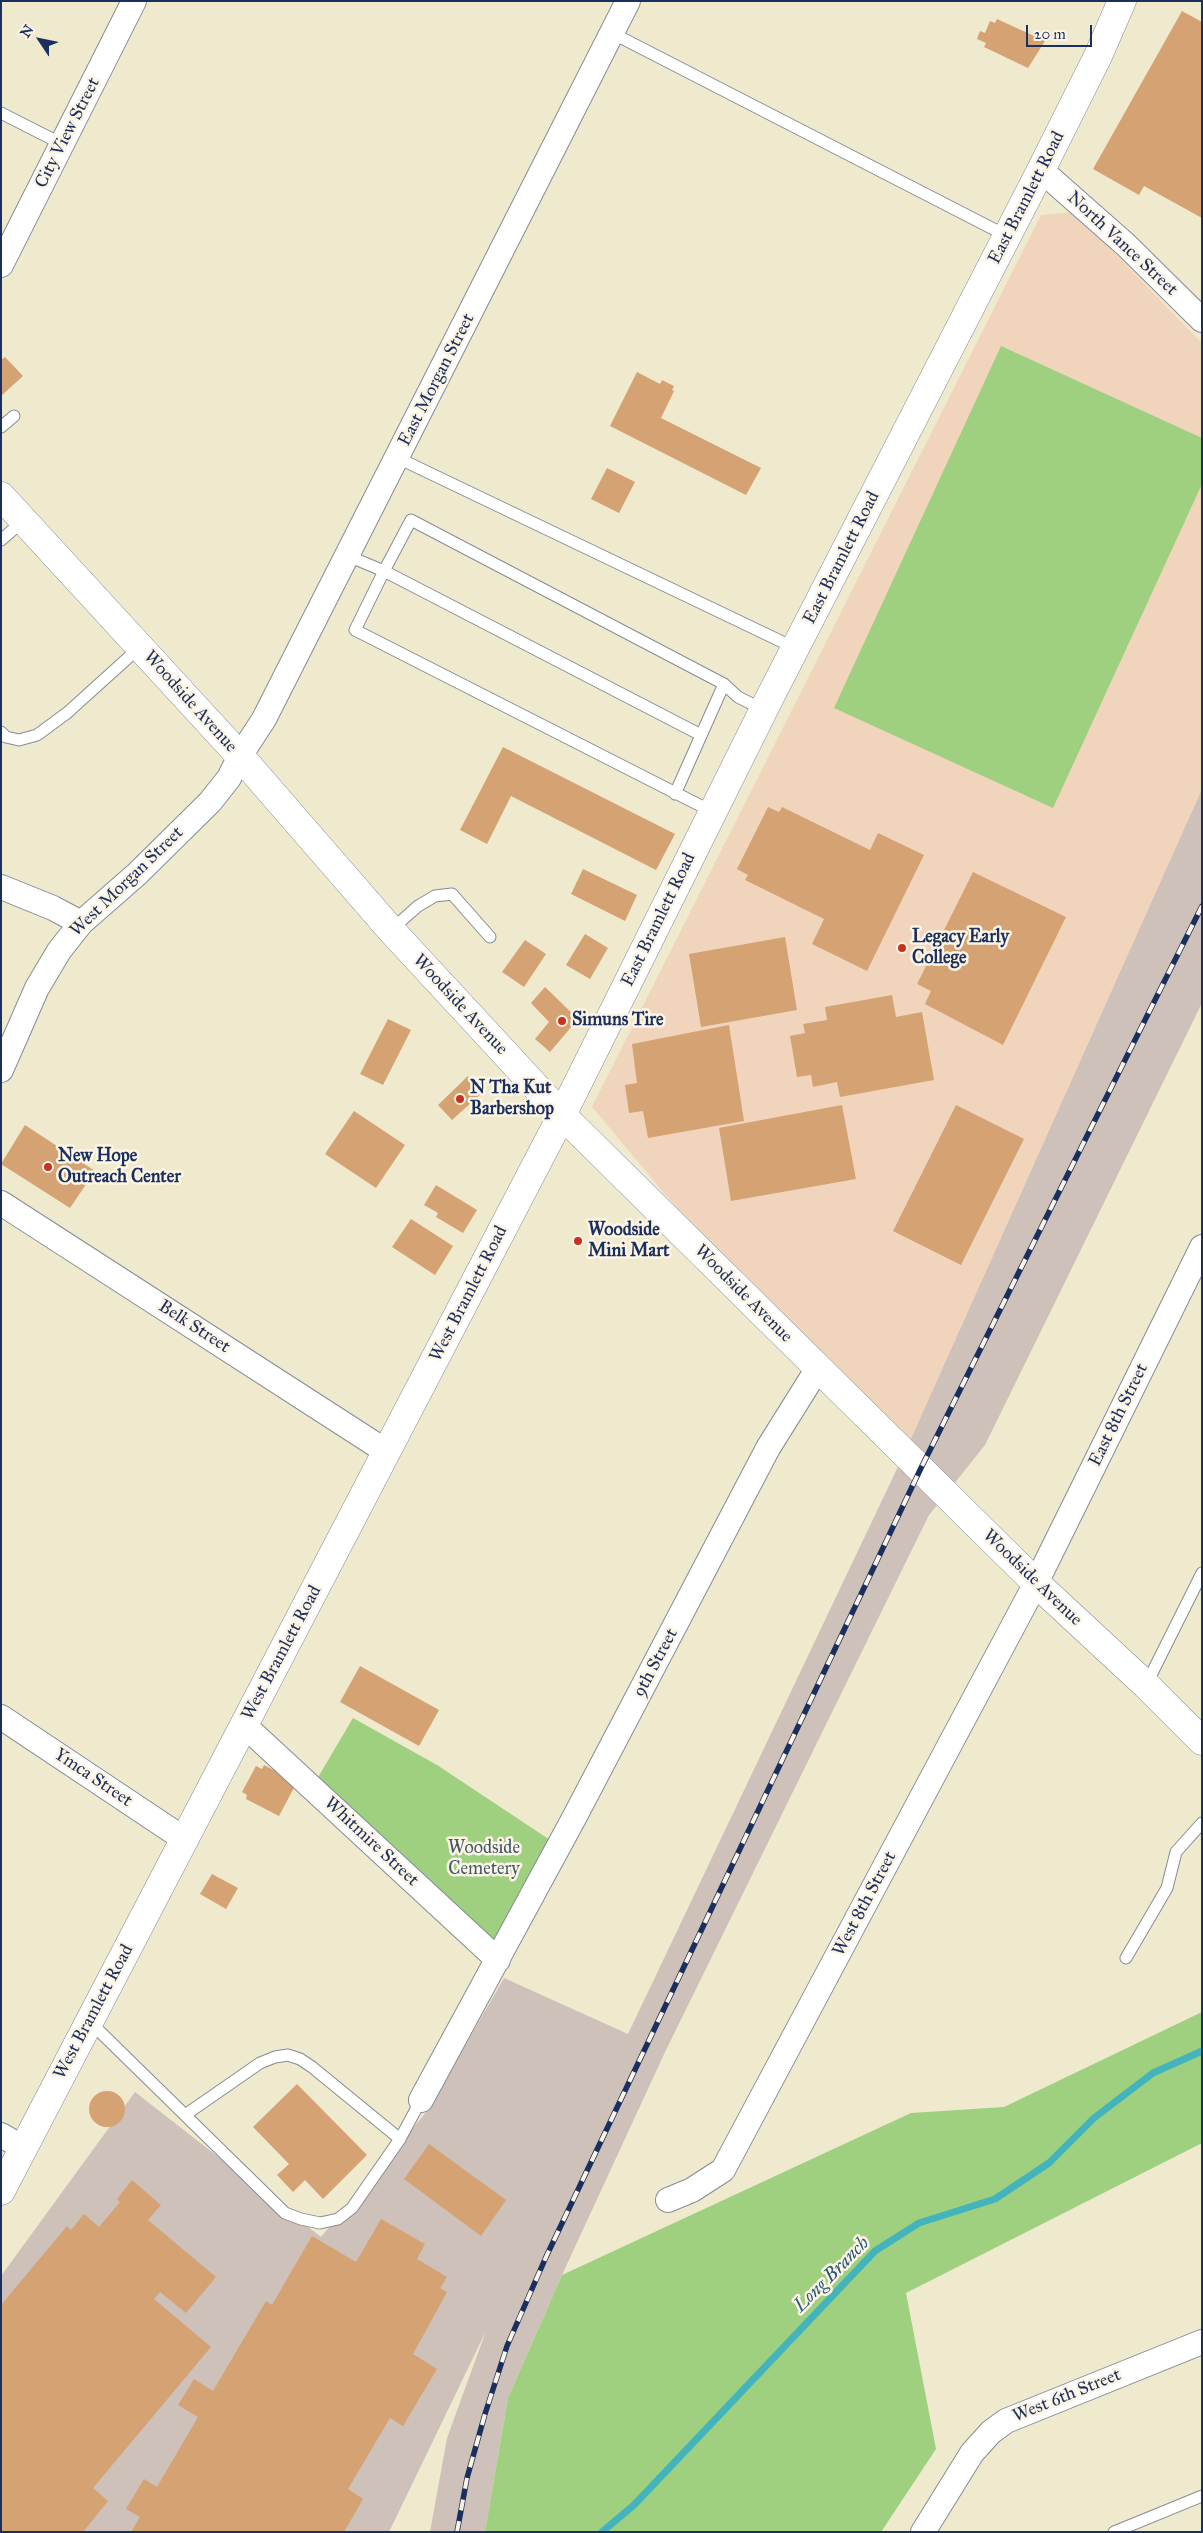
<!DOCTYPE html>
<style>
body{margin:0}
#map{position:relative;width:1203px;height:2533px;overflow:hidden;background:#efe9cd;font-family:"IM FELL Great Primer",serif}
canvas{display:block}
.frame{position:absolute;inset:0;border:2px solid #1b2f5e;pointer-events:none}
.north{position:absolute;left:15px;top:15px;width:50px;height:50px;-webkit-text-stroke:4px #fcf5e5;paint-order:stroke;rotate:304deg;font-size:14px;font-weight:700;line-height:20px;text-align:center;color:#1b2f5e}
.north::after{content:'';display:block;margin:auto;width:18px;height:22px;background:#1b2f5e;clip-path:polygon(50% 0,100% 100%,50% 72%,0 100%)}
.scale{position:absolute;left:1026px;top:25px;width:66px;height:22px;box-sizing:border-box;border:2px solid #1b2f5e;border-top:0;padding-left:6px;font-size:15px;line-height:18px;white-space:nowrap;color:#1b2f5e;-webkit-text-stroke:4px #fcf5e5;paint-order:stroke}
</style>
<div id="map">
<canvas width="1203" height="2533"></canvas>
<div class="frame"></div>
<div class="north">N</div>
<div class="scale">20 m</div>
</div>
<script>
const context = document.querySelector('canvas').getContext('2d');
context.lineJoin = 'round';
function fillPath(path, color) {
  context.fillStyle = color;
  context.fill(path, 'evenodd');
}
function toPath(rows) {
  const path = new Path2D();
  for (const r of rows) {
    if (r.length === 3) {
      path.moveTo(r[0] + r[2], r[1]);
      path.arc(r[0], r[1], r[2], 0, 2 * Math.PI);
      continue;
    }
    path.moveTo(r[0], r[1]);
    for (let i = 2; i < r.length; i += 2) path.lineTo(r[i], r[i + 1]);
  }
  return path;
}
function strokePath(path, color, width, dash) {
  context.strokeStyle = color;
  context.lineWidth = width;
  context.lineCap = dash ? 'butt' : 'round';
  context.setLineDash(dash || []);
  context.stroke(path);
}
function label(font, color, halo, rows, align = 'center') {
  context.font = font + ' "IM FELL Great Primer",serif';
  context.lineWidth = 5;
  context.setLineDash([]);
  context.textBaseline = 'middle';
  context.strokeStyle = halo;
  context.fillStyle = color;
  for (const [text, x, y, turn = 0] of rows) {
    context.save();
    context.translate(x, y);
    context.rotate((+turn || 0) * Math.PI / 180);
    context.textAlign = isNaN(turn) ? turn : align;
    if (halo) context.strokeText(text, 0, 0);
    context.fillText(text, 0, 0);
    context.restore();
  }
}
const built = toPath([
 [1075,212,1202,343,1202,789,905,1452,762,1310,592,1107,1041,215]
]);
const industrial = toPath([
 [1202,789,1202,1003,985,1445,929,1515,665,2052,562,2275,508,2398,485,2532,430,2532,447,2438,486,2331,389,2532,1,2532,1,2276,135,2092,321,2237,428,2110,504,1978,628,2034,905,1452]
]);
const green = toPath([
 [1001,346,1202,438,1202,484,1053,808,834,708],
 [353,1718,437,1765,553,1842,497,1942,317,1779],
 [1202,2012,1202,2143,906,2293,936,2449,881,2532,485,2532,508,2398,562,2275,911,2113,1004,2107]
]);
const stream = toPath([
 [602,2532,634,2505,875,2251,919,2223,995,2199,1049,2163,1094,2118,1153,2073,1202,2051]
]);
const building = toPath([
 [1182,11,1202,22,1202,218,1144,186,1139,195,1093,169],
 [997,19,1045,41,1028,68,984,47,986,43,977,39,980,31,985,33,990,21,995,23],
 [5,357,23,376,1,396,1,360],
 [637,372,660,384,662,380,674,386,672,390,674,391,661,418,761,468,746,495,610,426],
 [607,468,635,482,619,513,591,499],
 [503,747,675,834,656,870,511,796,487,844,460,830],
 [768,807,779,812,782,807,870,850,878,833,924,855,867,971,812,944,824,919,745,880,748,875,737,869],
 [583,869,637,895,625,921,571,894],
 [973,872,1066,917,1003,1045,925,1004,931,991,917,984],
 [585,934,608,948,590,979,566,965],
 [785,937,797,1010,701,1027,689,954],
 [525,940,546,954,524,987,502,972],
 [545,987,578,1019,550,1052,535,1039,549,1022,531,1003],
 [892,995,896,1017,922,1012,934,1080,840,1097,837,1082,813,1087,811,1075,797,1077,790,1036,805,1033,803,1024,827,1020,825,1007],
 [388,1019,411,1030,383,1085,360,1074],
 [729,1025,744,1121,648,1138,643,1111,629,1113,625,1085,637,1083,632,1044],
 [468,1076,483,1092,452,1120,438,1105],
 [842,1105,856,1179,731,1201,719,1128],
 [956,1105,1024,1139,961,1265,893,1231],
 [354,1111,405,1145,376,1188,325,1154],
 [25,1125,95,1171,70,1208,1,1164],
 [436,1185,477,1210,463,1233,436,1217,438,1213,424,1205],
 [411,1219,453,1246,435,1275,392,1247],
 [360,1666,439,1710,419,1746,340,1702],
 [264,1765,297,1782,279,1816,246,1799,247,1795,242,1792,256,1766,262,1769],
 [212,1874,238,1888,226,1909,200,1894],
 [297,2084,367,2155,323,2199,305,2180,293,2192,277,2175,289,2164,253,2127],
 [107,2109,18],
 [429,2144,506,2200,481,2236,404,2179],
 [132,2180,161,2205,148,2220,216,2277,186,2313,160,2292,154,2299,211,2347,93,2488,108,2501,83,2532,1,2532,1,2305,67,2226,71,2230,84,2214,99,2227,120,2202,117,2199],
 [381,2219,425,2244,417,2259,447,2277,440,2288,447,2292,413,2354,437,2369,403,2426,390,2418,348,2489,363,2499,344,2532,131,2532,140,2517,126,2509,144,2479,157,2487,198,2417,178,2405,194,2379,213,2391,266,2301,272,2305,312,2236,356,2262]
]);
const lane = toPath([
 [612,33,1007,236],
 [1,113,62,144],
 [1,427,14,416],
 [398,458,795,648],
 [1,540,24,520],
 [348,556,384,571,355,630,713,812],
 [1,732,6,737,19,740,37,735,67,713,140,647],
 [701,735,384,571,411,520,724,684],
 [675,794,724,684,738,697,764,710],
 [391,930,418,906,435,896,452,894,490,937],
 [1146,1685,1202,1573],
 [1126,1958,1167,1888,1176,1852,1202,1823],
 [90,2022,285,2213,301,2219,320,2223,338,2219,352,2208,400,2139,421,2100],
 [185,2115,260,2063,275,2057,288,2055,300,2059,312,2067,400,2139],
 [1114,2532,1202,2496]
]);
const street = toPath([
 [1041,170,1126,245,1202,320],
 [1,265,134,1],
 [1,887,53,908,81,923],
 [1,1070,37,988,59,951,81,923,137,874,210,802,229,778,240,756,264,719,628,1],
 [1,1203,387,1452],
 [1,1717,184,1839],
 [244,1725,498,1960],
 [421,2100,574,1818,768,1448,818,1368],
 [1,2135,23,2148],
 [668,2200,692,2190,723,2170,1036,1583,1202,1247],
 [923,2532,972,2453,991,2432,1006,2421,1202,2342]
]);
const secondary = toPath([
 [1,496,240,756,391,930,562,1115,1036,1583,1146,1685,1202,1741],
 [1,2191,562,1115,770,697,1041,170,1098,56,1122,1]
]);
const rail = toPath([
 [457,2532,467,2478,485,2414,507,2346,546,2257,921,1468,1202,906]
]);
const markers = [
 [902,948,5,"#c8321e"],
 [562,1021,5,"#c8321e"],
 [460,1099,5,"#c8321e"],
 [48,1167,5,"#c8321e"],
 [578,1241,5,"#c8321e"]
];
const streetNames = [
 ["City View Street",68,133,-63],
 ["East Bramlett Road",1027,198,-63],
 ["North Vance Street",1122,244,43],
 ["East Morgan Street",437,380,-63],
 ["East Bramlett Road",842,558,-63],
 ["Woodside Avenue",190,702,48],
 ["West Morgan Street",127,882,-44],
 ["East Bramlett Road",659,920,-64],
 ["Woodside Avenue",460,1005,47],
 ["West Bramlett Road",469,1294,-63],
 ["Woodside Avenue",743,1294,45],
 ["Belk Street",194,1327,33],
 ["East 8th Street",1119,1415,-64],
 ["Woodside Avenue",1032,1578,44],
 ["West Bramlett Road",282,1653,-62],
 ["9th Street",656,1663,-62],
 ["Ymca Street",93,1778,34],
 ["Whitmire Street",371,1842,43],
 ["West 8th Street",865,1904,-62],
 ["West Bramlett Road",94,2012,-62],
 ["West 6th Street",1067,2396,-22]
];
const poiNames = [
 ["Legacy Early",912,938],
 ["College",912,959],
 ["Simuns Tire",572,1021],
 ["N Tha Kut",470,1089],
 ["Barbershop",470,1110],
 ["New Hope",58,1157],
 ["Outreach Center",58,1178],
 ["Woodside",588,1231],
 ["Mini Mart",588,1252]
];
const parkNames = [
 ["Woodside",484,1849],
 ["Cemetery",484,1870]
];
const waterNames = [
 ["Long Branch",832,2275,-45]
];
fillPath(built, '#f0d5bc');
fillPath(industrial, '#cec1b9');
fillPath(green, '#9ed07f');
strokePath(stream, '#44b4bc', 7);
fillPath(building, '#d5a274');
strokePath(lane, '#858c96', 13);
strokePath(street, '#858c96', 26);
strokePath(secondary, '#858c96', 29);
strokePath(lane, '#fff', 11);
strokePath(street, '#fff', 24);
strokePath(secondary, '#fff', 28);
strokePath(rail, '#1b2f5e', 5.5);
strokePath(rail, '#fcf5e5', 4, [11]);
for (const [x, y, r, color] of markers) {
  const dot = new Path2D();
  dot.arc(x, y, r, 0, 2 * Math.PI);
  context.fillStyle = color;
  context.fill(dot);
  strokePath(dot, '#fcf5e5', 2);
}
label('18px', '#1b2f5e', '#fcf5e5', streetNames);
label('bold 18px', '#1b2f5e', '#fcf5e5', poiNames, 'left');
label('18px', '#3c5766', '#fcf5e5', parkNames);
label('italic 19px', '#27577a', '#fcf5e5', waterNames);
</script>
